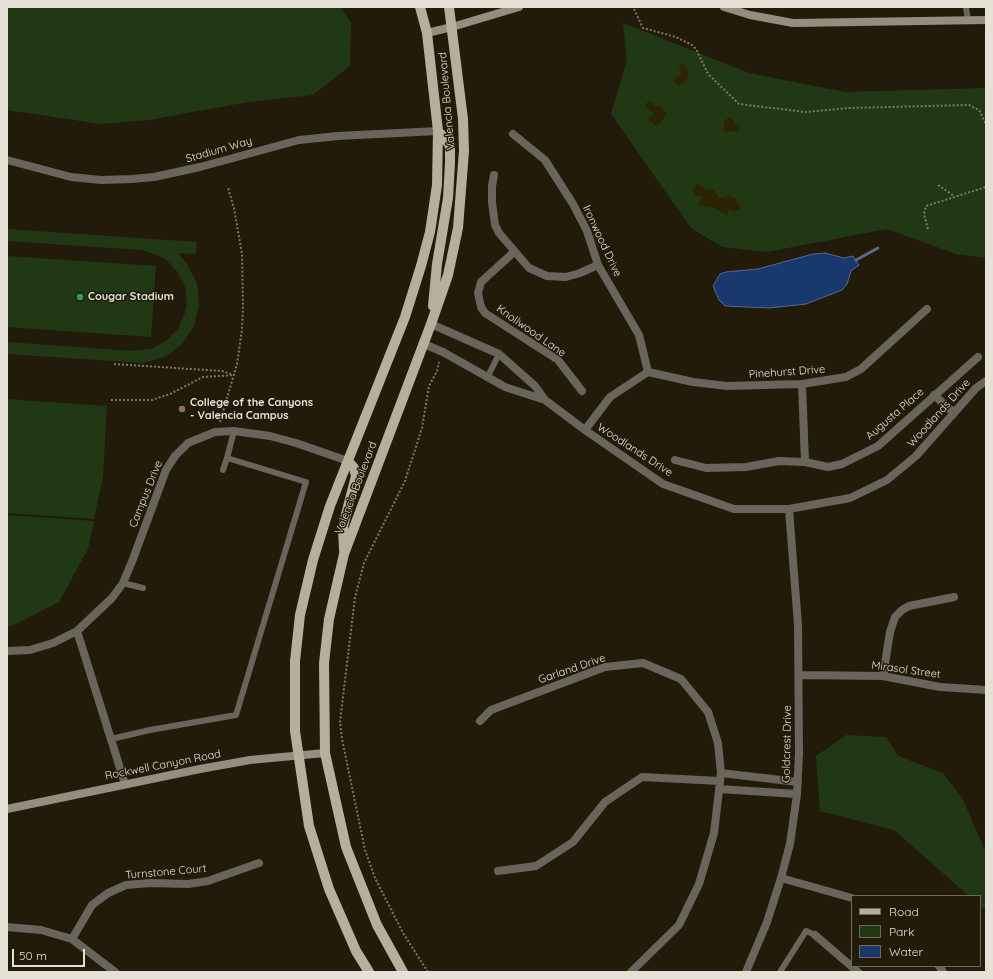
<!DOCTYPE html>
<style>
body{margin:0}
#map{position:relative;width:993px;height:979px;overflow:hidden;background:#231b0a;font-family:Quicksand,sans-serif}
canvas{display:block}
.frame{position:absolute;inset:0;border:8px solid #e5e1d6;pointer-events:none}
.legend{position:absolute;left:851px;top:895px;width:130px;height:72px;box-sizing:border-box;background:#231b0a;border:1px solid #716a5c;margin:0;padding:5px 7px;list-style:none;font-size:12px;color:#e5e1d6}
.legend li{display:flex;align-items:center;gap:8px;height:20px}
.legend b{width:20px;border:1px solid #716a5c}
.scale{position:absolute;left:12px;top:949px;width:73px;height:18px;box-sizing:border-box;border:2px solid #e5e1d6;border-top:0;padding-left:5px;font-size:12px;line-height:14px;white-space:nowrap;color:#e5e1d6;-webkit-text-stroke:3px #231b0a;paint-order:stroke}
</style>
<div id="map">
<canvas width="993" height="979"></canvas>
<div class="frame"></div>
<ul class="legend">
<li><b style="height:5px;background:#b7ae9c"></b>Road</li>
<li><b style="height:11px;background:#213815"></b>Park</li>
<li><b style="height:11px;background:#19386d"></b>Water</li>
</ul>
<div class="scale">50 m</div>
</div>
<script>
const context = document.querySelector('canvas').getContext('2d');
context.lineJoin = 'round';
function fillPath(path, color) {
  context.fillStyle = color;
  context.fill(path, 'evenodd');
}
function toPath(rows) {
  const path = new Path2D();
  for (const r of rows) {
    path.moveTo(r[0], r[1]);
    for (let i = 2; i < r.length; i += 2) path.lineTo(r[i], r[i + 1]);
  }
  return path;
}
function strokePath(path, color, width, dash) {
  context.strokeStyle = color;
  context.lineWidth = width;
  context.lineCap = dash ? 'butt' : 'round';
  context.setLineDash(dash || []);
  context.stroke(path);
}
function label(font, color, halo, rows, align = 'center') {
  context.font = font + ' Quicksand,sans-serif';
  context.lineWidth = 3;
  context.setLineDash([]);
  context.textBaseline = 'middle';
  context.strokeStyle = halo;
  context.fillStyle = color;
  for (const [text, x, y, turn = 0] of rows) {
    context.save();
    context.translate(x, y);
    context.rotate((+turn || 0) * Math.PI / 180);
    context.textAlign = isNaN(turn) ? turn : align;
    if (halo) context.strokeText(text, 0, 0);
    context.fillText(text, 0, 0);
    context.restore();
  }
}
const green = toPath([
 [7,7,341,7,351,23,350,66,313,95,248,102,149,120,101,124,7,110],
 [623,23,749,73,845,92,986,88,986,258,956,254,887,229,767,252,722,247,691,228,611,114,627,60],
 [7,229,197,242,196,254,178,253,187,264,197,283,199,305,194,326,182,344,173,351,164,357,143,363,7,354,7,342,133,351,151,349,166,341,178,329,185,313,187,304,185,287,177,271,165,259,158,255,141,250,7,241],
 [7,256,156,266,151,337,7,327],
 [7,399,107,406,103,476,94,519,7,513],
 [7,515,94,521,88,549,59,602,12,626,7,626],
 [846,735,886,737,898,756,943,773,962,798,986,852,986,911,980,906,980,896,969,896,894,830,820,811,816,756]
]);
const sand = toPath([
 [681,64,686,66,689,75,684,83,678,85,674,82,675,78,681,75,679,66],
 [650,101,655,106,661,106,666,114,660,124,656,125,649,121,649,116,655,114,646,108,647,102],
 [728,118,733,119,734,124,740,125,738,132,733,131,725,132,723,130,724,121],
 [698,184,705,189,713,190,719,198,728,196,735,198,739,203,740,209,735,212,729,209,727,215,714,207,700,206,698,203,703,197,696,196,692,189]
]);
const water = toPath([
 [825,253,844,258,853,256,859,265,851,271,847,284,842,290,806,304,769,308,725,306,719,300,713,286,720,274,726,272,758,269,813,254,825,253]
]);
const stream = toPath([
 [856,260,878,248]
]);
const path = toPath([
 [634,9,643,28,676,37,692,45,696,49,708,74,739,104,805,112,849,108,969,105,979,110,986,124],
 [938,185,954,196],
 [928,229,924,214,926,206,986,187],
 [114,364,222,371,231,374],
 [111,400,152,400,170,394,203,377,234,375],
 [220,422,237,364,242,329,243,306,242,254,234,208,228,188],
 [428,972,403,933,375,878,365,850,342,739,340,722,355,597,364,563,405,481,422,428,429,386,437,371,439,362]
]);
const lane = toPath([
 [966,7,968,21],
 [487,378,499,354],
 [223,470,227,458],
 [123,583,143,588],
 [111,739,150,730,236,715,306,482,227,458,234,431],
 [780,972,806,931,815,935]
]);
const street = toPath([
 [513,134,545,160,573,204,587,231,598,265,639,335,648,372],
 [7,160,71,177,101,180,132,179,154,177,200,167,299,140,338,136,438,131],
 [494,175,492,186,492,202,495,225,499,233,529,268,547,276,566,277,580,273,598,265],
 [514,252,481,282,478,293,481,307,485,313,558,360,582,391],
 [431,324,499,354,535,386,545,400,585,430,663,484,734,509,789,509,850,498,887,480,916,456,976,388,986,381],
 [424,344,443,352,505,387,545,400],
 [648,372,693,382,727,386,802,384,846,377,861,369,927,309],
 [802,384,805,462],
 [934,395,953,412],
 [585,430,610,397,648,372],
 [675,460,706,468,746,467,779,461,805,462,828,467,842,464,878,446,978,357],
 [77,631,125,784],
 [7,651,30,650,53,643,77,631,112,598,123,583,133,559,166,470,175,456,188,443,215,432,234,431,270,436,296,443,348,461],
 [799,675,883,676,940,687,986,690],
 [883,676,890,632,895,617,902,610,909,606,954,597],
 [480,721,491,710,605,667,643,663,681,679,708,712,718,743,721,773,714,833,699,884,679,925,631,972],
 [721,773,798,782],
 [719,789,797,794],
 [498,871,536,866,573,842,605,802,642,777,720,781],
 [781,878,852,898],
 [7,927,41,930,72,939,115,972],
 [815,935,858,972],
 [72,939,92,905,108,893,126,885,151,883,188,884,208,881,259,863],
 [939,966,943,972],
 [746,972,767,922,781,878,790,844,797,794,799,753,798,625,789,509]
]);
const secondary = toPath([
 [724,7,750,15,793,23,986,20],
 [427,33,452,27,519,7],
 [7,809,200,769,250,760,325,753]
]);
const primary = toPath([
 [433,306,437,264,448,198,450,163,450,146,446,140,438,131],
 [344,550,343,526,356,476,354,468,348,461],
 [369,972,356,951,329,889,309,826,295,731,295,661,300,615,313,560,330,506,405,317,421,266,430,232,437,185,438,131,427,33,420,7],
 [403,972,377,925,346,847,325,753,324,663,329,619,344,554,431,324,448,275,458,228,464,151,463,119,449,7]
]);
const markers = [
 [80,297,4,"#2e9e5b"],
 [182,409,4,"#8d6e63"]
];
const streetNames = [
 ["Valencia Boulevard",447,101,-95],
 ["Stadium Way",219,150,-16],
 ["Ironwood Drive",602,241,65],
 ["Knollwood Lane",531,331,35],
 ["Pinehurst Drive",787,372,-4],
 ["Woodlands Drive",939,413,-48],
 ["Augusta Place",895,414,-41],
 ["Woodlands Drive",635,450,33],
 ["Valencia Boulevard",356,488,-69],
 ["Campus Drive",146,494,-68],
 ["Garland Drive",572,669,-19],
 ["Mirasol Street",906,670,8],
 ["Goldcrest Drive",787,744,-89],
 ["Rockwell Canyon Road",163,765,-11],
 ["Turnstone Court",166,872,-5]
];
const poiNames = [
 ["Cougar Stadium",88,297],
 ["College of the Canyons",190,403],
 ["- Valencia Campus",190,416]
];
fillPath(green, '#213815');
fillPath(sand, '#2b2302');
fillPath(water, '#19386d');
strokePath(water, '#566b8c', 1);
strokePath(stream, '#566b8c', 3);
strokePath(path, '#7d7769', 2, [2, 2]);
strokePath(lane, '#69645c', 6);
strokePath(street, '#69645c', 8);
strokePath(secondary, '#958e80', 8);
strokePath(primary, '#b7ae9c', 10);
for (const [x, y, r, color] of markers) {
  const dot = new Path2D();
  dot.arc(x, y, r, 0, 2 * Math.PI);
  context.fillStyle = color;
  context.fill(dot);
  strokePath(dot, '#231b0a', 1.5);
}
label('11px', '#e5e1d6', '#231b0a', streetNames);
label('bold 11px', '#e5e1d6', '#231b0a', poiNames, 'left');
</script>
